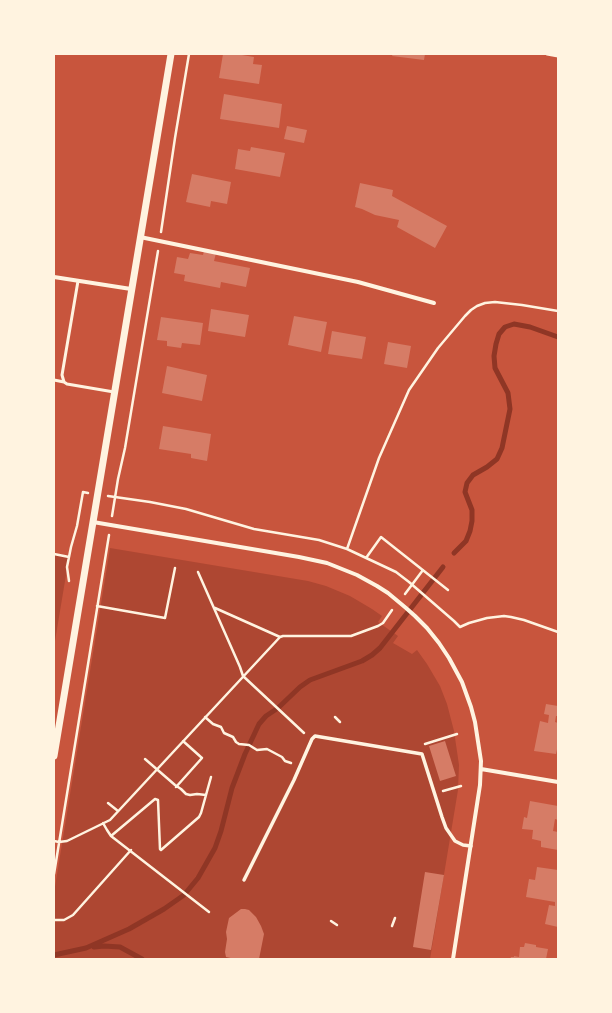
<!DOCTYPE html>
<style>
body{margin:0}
#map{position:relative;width:612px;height:1013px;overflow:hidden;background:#c8553d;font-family:Overpass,sans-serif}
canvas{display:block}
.frame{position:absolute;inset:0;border:55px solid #fff3e0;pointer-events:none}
</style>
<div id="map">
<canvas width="612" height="1013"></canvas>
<div class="frame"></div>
</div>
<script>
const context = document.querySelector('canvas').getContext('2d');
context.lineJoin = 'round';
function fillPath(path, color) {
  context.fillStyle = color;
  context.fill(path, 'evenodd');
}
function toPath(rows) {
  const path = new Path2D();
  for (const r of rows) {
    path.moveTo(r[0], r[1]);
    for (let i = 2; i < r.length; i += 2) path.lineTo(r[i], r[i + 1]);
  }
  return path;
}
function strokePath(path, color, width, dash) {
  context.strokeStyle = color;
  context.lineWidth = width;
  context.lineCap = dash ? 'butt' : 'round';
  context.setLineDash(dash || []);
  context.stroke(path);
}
const green = toPath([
 [110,548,308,581,326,586,350,596,372,609,382,616,378,622,398,636,393,643,412,654,417,650,427,664,440,686,447,704,454,731,459,765,458,790,430,959,54,959,54,893],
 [54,554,69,557,54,647]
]);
const stream = toPath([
 [454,553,466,541,470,531,472,521,472,510,465,492,467,483,473,475,487,467,497,459,502,448,510,409,508,393,495,368,494,356,496,344,499,334,505,327,514,324,530,327,558,337],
 [94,947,104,946,120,947,142,959],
 [54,955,86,948,129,929,164,909,184,895,198,878,215,848,221,831,232,788,245,754,259,724,266,716,278,708,300,687,310,680,362,661,372,655,380,648,443,567]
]);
const building = toPath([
 [223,54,236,54,254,57,253,64,262,65,259,84,219,78],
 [393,54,425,54,424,60,392,56],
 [224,94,282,104,279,128,220,119],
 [287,126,307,130,304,143,284,139],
 [251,147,285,153,280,177,235,169,238,149,250,151],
 [192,174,231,182,227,204,211,201,210,207,186,202],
 [360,183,393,190,392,196,447,226,435,248,397,227,399,220,375,215,362,209,355,207],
 [204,251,216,253,214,261,250,268,246,287,221,282,220,288,184,281,185,275,174,273,177,257,188,259,190,253,203,255],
 [211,309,249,315,245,337,208,331],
 [294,316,327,322,321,352,288,345],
 [161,317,203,323,200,345,182,343,181,348,167,346,167,341,157,340],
 [332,331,366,337,362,359,328,354],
 [388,342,411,346,407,368,384,364],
 [167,366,207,375,202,401,162,393],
 [163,426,211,434,207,461,191,458,191,454,159,449],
 [546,704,558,706,558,716,556,716,555,722,558,723,558,745,556,754,534,751,540,721,548,723,549,715,544,714],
 [445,741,456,776,440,781,429,746],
 [530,801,558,806,558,820,555,819,553,831,558,832,558,850,541,847,541,841,532,839,533,830,522,829,524,817,527,818],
 [537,867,558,870,558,927,545,924,549,905,555,906,555,902,526,897,529,879,535,880],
 [425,872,444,875,431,950,413,947],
 [241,909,245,909,249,910,256,917,261,926,264,934,259,959,235,959,226,957,225,952,227,939,226,932,229,918],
 [525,943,536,945,536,947,548,949,546,959,510,959,511,957,514,957,514,956,519,957,520,947,524,947]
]);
const path = toPath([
 [161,232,175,138,189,54],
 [108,496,150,502,186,509,254,529,319,540,347,549,396,572,409,582,454,621,460,627,469,623,487,618,504,616,511,617,524,620,558,632],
 [112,516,118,479,125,448,158,251],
 [347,549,379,458,409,390,438,348,465,316,471,310,477,306,485,303,495,302,522,305,558,311],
 [54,554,69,557],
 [366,558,381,537,448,590],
 [198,572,240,667,243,676,304,733],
 [69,581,67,567,71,547,77,526,83,492,88,493],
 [405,594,423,570],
 [97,606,165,618,175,568],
 [215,608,280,637],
 [205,717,213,724,221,727,224,733,233,737,236,742,239,744,249,745,257,750,267,749,282,757,285,761,291,763],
 [335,717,340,722],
 [425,744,457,734],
 [145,759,175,785,181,789,186,794,190,795,197,794,206,795],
 [176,787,202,758,183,741],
 [443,791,461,786],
 [108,803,118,811],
 [103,823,107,830,111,836,209,912],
 [111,836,155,799,158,800,160,849,161,850,199,817,201,813,211,777],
 [54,841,59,842,67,841,110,820,280,637,283,636,351,636,378,626,383,623,392,610],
 [54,874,109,535],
 [54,920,64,920,73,915,131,850],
 [331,921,337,925],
 [392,926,395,918]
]);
const service = toPath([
 [547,54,558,56],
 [54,380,64,382,67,384,114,392],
 [64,382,62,375,78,281]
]);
const pedestrian = toPath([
 [244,880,294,780,312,739,315,736,422,754,442,817,446,828,455,841,463,845,471,846]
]);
const minor = toPath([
 [140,237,358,282,434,303],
 [54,277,131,289],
 [93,522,299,557,327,563,357,575,377,586,388,593,406,608,415,616,427,628,439,643,449,658,462,682,471,707,475,722,481,761,480,785,453,959],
 [481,769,558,782]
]);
const tertiary = toPath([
 [54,756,171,54]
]);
fillPath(green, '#ae4732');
strokePath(stream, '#8f3625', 5);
fillPath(building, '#d67c66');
strokePath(path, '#fff3e0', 2.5);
strokePath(service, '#fff3e0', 3);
strokePath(pedestrian, '#fff3e0', 3.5);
strokePath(minor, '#fff3e0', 4);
strokePath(tertiary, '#fff3e0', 7);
</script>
